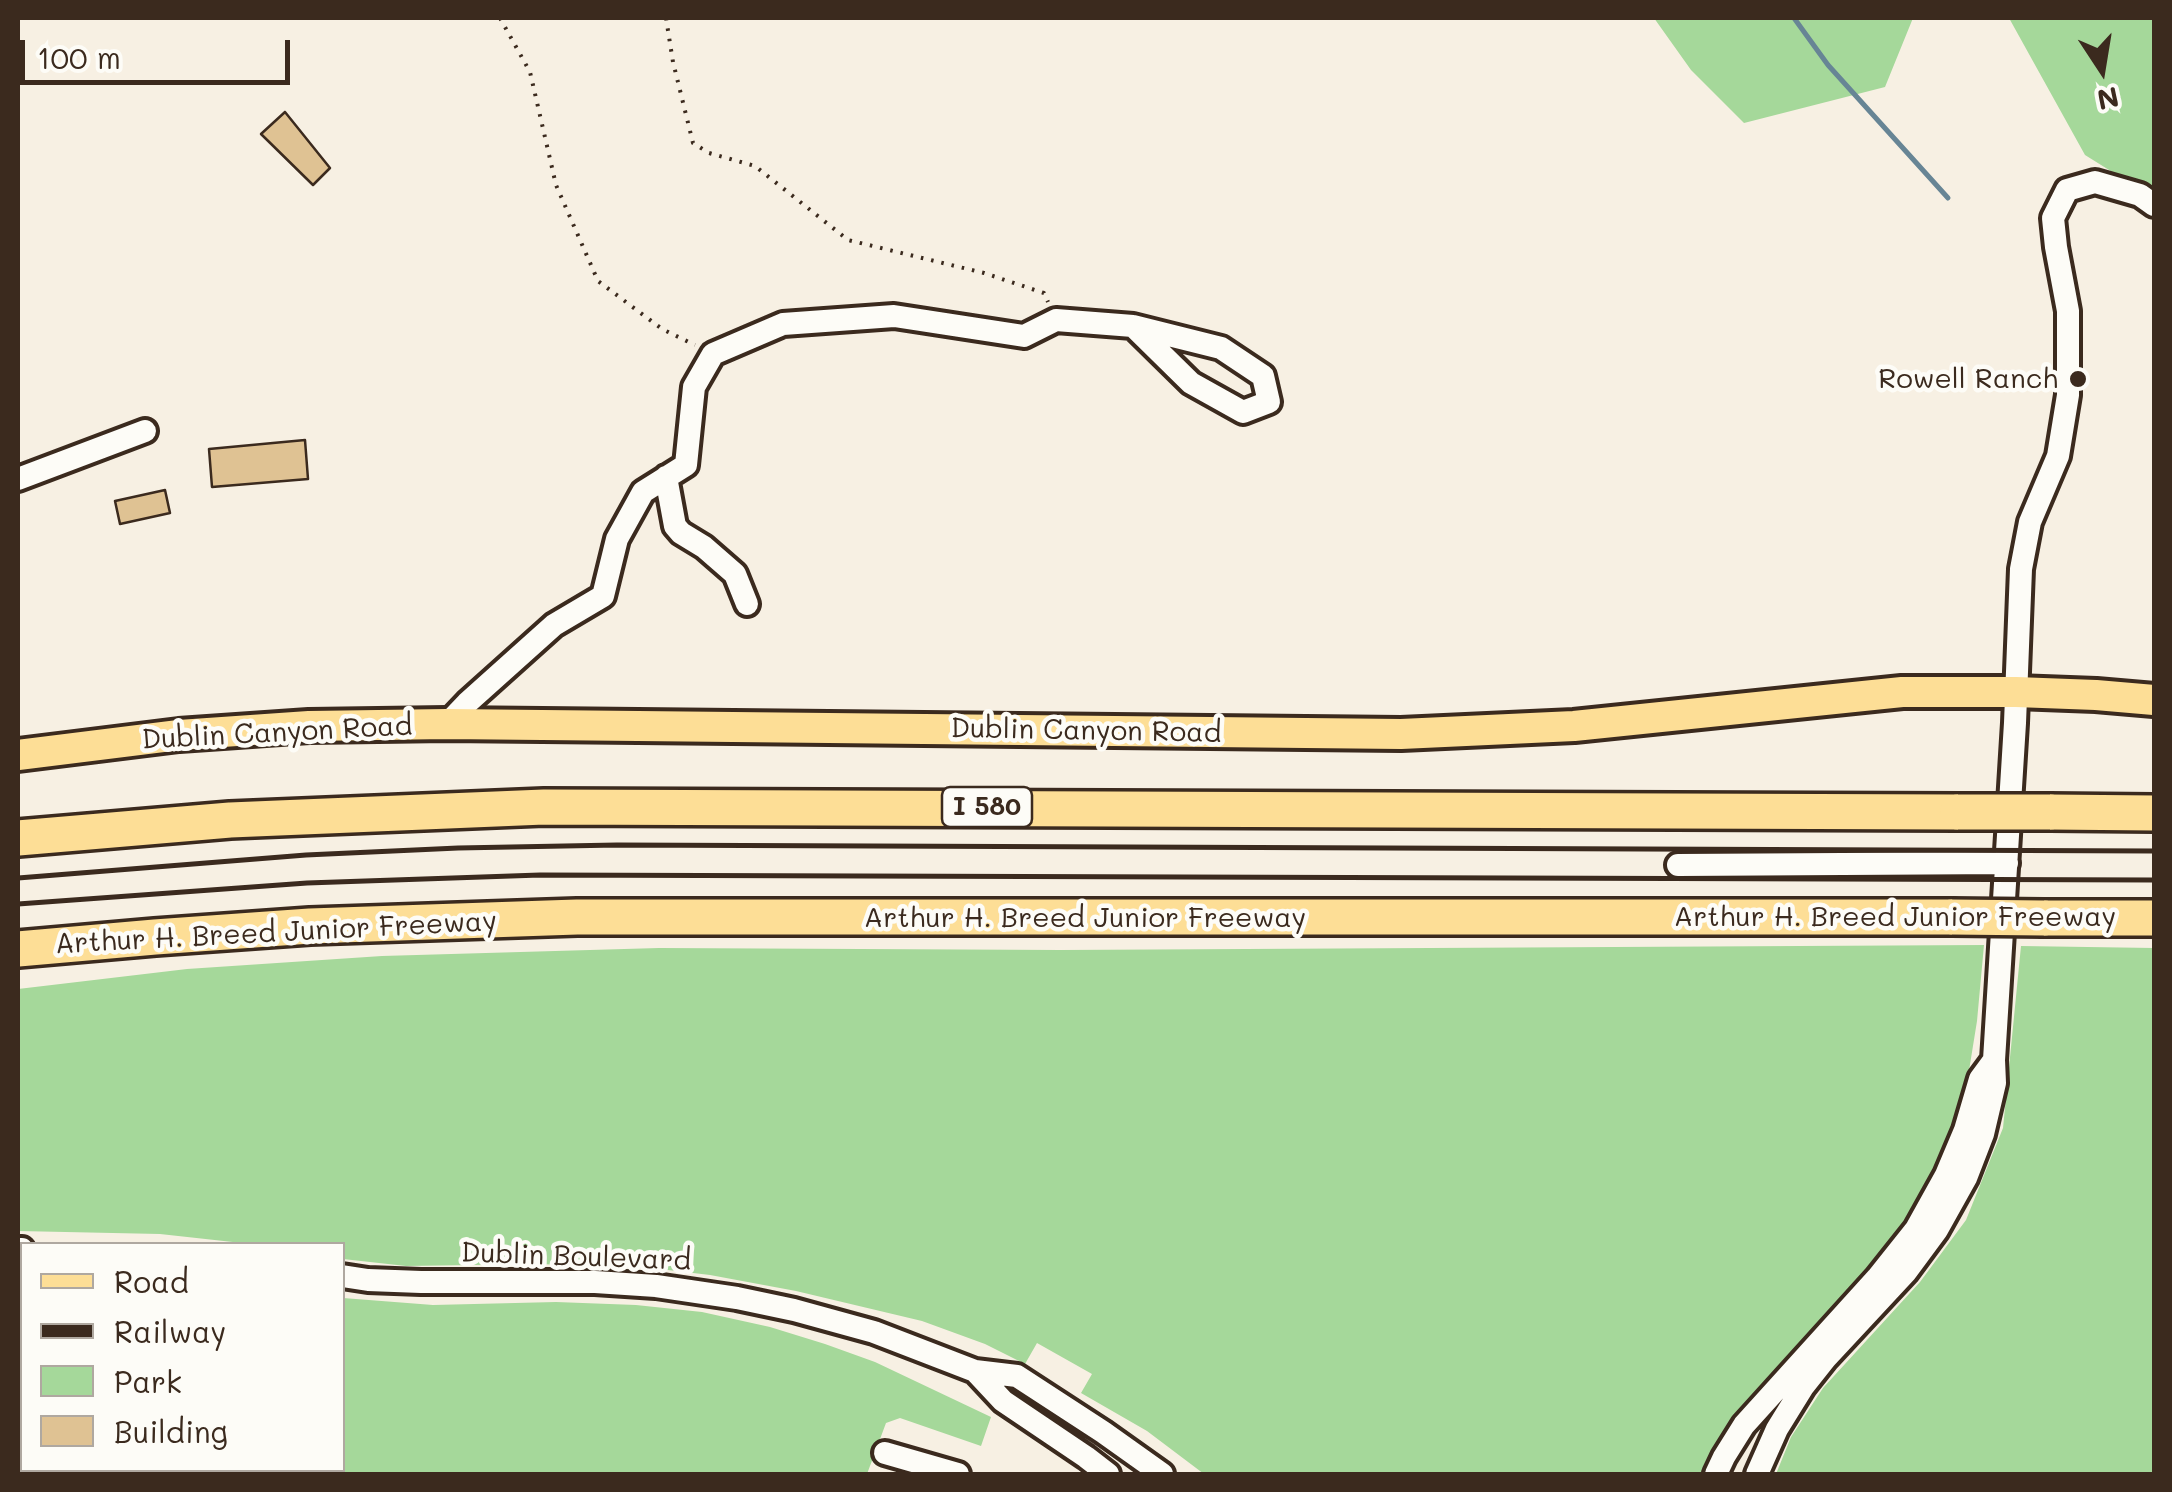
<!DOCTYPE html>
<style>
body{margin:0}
#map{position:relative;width:2172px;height:1492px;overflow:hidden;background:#f7f0e3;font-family:Mali,sans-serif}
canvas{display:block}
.frame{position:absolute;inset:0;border:20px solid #3b2a1e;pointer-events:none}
.legend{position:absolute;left:20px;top:1242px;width:325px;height:230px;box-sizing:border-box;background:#fdfcf7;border:2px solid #afa8a0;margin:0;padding:12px 18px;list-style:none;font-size:30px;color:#3b2a1e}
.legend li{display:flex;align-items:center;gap:20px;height:50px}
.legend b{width:50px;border:2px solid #afa8a0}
.north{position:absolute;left:2052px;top:20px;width:100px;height:100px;-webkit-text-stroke:8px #fdfcf7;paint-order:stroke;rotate:168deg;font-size:28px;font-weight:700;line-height:40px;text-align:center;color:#3b2a1e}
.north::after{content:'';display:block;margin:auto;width:35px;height:45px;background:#3b2a1e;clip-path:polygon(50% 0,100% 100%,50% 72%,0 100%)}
.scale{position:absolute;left:20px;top:40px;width:270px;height:45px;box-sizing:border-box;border:5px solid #3b2a1e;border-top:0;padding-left:12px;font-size:30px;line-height:35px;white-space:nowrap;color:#3b2a1e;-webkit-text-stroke:8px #fdfcf7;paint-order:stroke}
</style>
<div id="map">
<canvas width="2172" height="1492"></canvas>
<div class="frame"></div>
<ul class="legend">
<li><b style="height:12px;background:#fdde96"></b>Road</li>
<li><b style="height:12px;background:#3b2a1e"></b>Railway</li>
<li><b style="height:28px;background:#a5d89a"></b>Park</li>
<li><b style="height:28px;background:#dfc293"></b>Building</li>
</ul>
<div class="north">N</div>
<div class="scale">100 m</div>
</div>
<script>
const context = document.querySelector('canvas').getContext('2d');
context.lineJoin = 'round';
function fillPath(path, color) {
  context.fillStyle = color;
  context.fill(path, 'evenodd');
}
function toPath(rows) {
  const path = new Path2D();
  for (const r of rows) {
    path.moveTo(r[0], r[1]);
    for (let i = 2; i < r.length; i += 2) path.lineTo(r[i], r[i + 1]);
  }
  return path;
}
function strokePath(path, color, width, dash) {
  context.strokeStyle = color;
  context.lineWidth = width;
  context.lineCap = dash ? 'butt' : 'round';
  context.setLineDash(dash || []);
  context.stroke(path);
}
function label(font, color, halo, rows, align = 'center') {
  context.font = font + ' Mali,sans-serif';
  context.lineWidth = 9;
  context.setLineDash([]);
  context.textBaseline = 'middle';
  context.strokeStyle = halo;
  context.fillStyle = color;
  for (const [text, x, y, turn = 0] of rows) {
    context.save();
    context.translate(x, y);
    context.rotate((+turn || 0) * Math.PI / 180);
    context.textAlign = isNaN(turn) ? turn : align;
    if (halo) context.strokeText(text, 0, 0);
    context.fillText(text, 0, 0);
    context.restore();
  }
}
const green = toPath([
 [1654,18,1913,18,1885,87,1744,123,1691,70],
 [2009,18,2154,18,2154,198,2085,155],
 [1984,945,1977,1021,1963,1108,1942,1159,1917,1204,1875,1263,1737,1414,1706,1466,1703,1474,1204,1474,1147,1431,1081,1393,1092,1374,1037,1343,1025,1364,985,1344,922,1321,796,1291,710,1275,651,1268,537,1264,406,1266,343,1259,342,1244,251,1244,160,1234,18,1231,18,989,187,969,382,956,659,948,1061,950],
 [2021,946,2154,948,2154,1474,1776,1474,1791,1437,1823,1388,1920,1282,1966,1220,2003,1128],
 [18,1271,22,1271,22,1470,342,1470,343,1298,433,1305,556,1302,636,1305,702,1312,770,1327,825,1344,875,1362,991,1417,981,1446,900,1418,886,1423,867,1474,18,1474]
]);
const stream = toPath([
 [1794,18,1828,65,1948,198]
]);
const building = toPath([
 [285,112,330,168,313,185,261,134,285,112],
 [305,440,308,479,212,487,209,449,305,440],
 [165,490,170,513,120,524,115,501,165,490]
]);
const path = toPath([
 [500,18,530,72,556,185,598,281,662,329,695,345],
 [666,18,673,62,693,143,709,153,755,166,848,240,984,273,1044,293,1048,302]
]);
const minor = toPath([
 [666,477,675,526,681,533,704,547,735,574,747,604],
 [18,479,145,431],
 [447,724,467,703,554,625,603,596,617,539,643,492,686,465,694,387,713,354,783,324,894,316,1024,336,1056,320,1133,326,1191,383,1243,412,1269,402,1263,376,1221,348,1133,326],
 [1678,865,2007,863],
 [18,1249,22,1249],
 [342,1276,368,1280,421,1282,595,1282,656,1286,737,1298,794,1310,874,1332,975,1371,1017,1376,1103,1432,1162,1474],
 [975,1371,1003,1401,1086,1457,1108,1474],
 [885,1453,958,1474],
 [1716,1474,1724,1457,1744,1425,1877,1278,1916,1229,1946,1175,1965,1130,1980,1079,1994,1060],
 [1757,1474,1777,1429,1803,1387,1826,1358,1906,1272,1937,1230,1966,1178,1983,1134,1995,1083,1994,1060,2015,723,2021,569,2030,522,2058,456,2068,395,2068,311,2056,247,2053,218,2067,190,2095,182,2140,195,2154,205]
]);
const major = toPath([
 [18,755,179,735,309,726,447,724,1401,734,1574,726,1902,692,2016,692,2096,695,2154,700]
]);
const highway = toPath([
 [2050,812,2154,813],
 [18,838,230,820,544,807,1958,812],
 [2044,918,2154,918],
 [18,949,155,937,310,926,577,917,1952,917]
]);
const rail = toPath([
 [18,878,306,855,458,848,617,845,2154,851],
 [18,904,307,883,540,875,2154,880]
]);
const highwayBridge = toPath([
 [1958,812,2050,812],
 [1952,917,2044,918]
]);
const markers = [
 [2078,379,10,"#3b2a1e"]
];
const shields = [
 [987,807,90]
];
const shieldNames = [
 ["I 580",987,807]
];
const poiNames = [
 ["Rowell Ranch",2058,379]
];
const streetNames = [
 ["Dublin Canyon Road",1086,731,1],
 ["Dublin Canyon Road",277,733,-3],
 ["Arthur H. Breed Junior Freeway",1895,917],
 ["Arthur H. Breed Junior Freeway",1085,918],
 ["Arthur H. Breed Junior Freeway",276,933,-3],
 ["Dublin Boulevard",576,1257,2]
];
fillPath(green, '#a5d89a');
strokePath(stream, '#678595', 5);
fillPath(building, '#dfc293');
strokePath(building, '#3b2a1e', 2.5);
strokePath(minor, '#3b2a1e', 30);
strokePath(major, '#3b2a1e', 38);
strokePath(highway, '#3b2a1e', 42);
strokePath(path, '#3b2a1e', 4, [2.5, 8]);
strokePath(minor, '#fdfcf7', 22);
strokePath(major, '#fdde96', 30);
strokePath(highway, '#fdde96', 35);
strokePath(rail, '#3b2a1e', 5);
strokePath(highwayBridge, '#3b2a1e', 42, []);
strokePath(highwayBridge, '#fdde96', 35);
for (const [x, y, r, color] of markers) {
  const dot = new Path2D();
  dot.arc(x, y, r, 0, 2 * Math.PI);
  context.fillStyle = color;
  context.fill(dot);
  strokePath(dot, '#fdfcf7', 4);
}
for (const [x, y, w] of shields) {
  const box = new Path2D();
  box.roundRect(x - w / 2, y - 20, w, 40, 8);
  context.fillStyle = '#fdfcf7';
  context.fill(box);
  strokePath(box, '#3b2a1e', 2.5);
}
label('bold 25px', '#3b2a1e', null, shieldNames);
label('28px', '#3b2a1e', '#fdfcf7', poiNames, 'right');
label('28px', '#3b2a1e', '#fdfcf7', streetNames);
</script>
